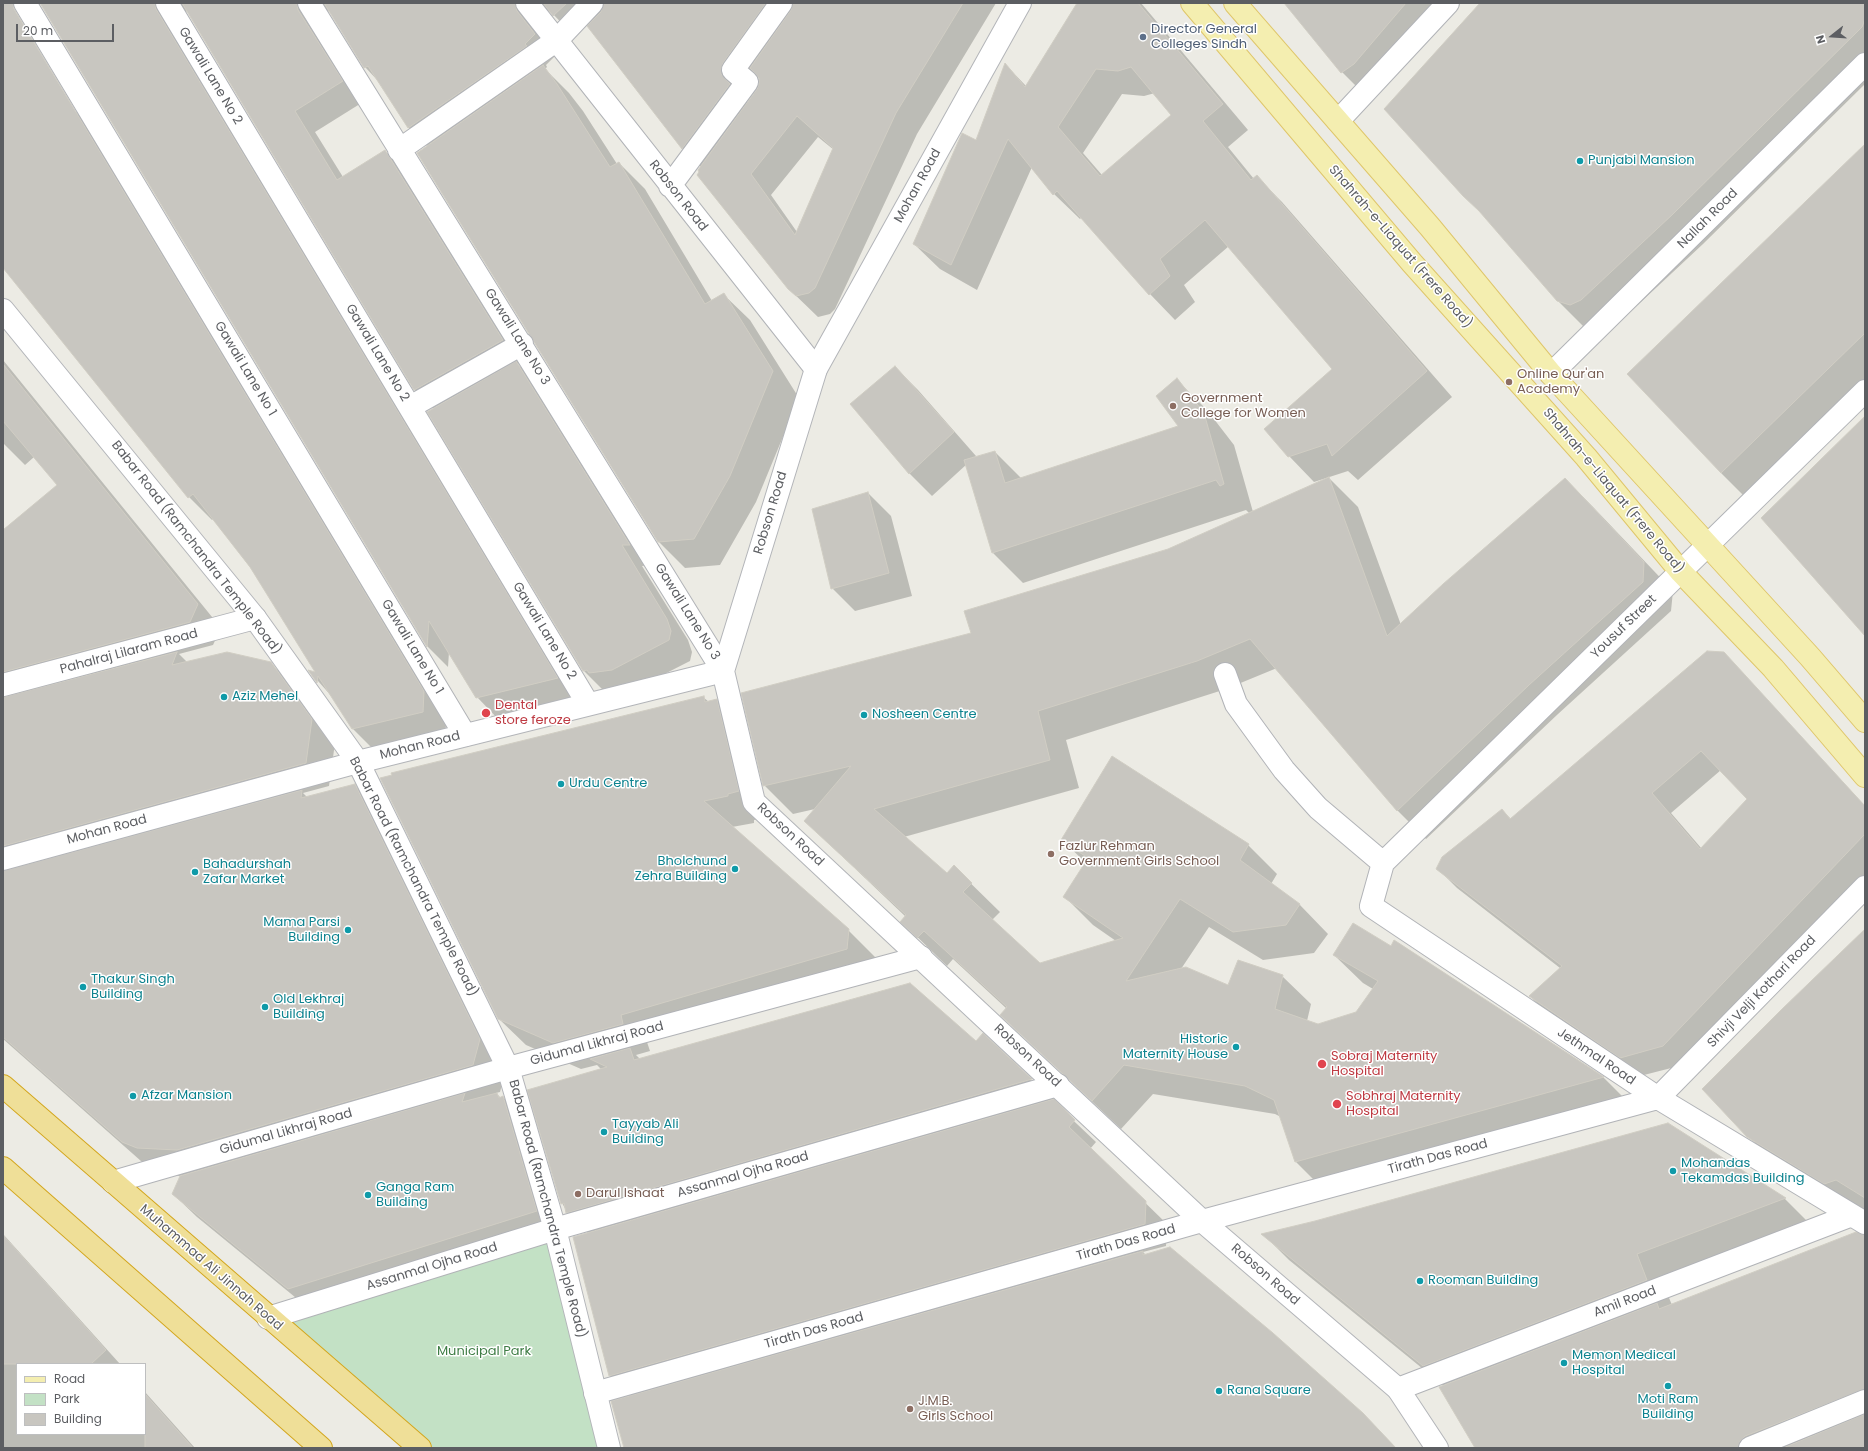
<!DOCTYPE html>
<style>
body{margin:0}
#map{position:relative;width:1868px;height:1451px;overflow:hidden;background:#ecebe4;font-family:Poppins,sans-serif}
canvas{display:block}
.frame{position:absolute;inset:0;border:4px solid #5c5e62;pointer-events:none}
.legend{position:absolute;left:16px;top:1363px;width:130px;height:72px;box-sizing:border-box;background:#fff;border:1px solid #bebfc0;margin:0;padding:5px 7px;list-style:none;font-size:12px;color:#5c5e62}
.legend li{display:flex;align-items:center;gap:8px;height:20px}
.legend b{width:20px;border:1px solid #bebfc0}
.north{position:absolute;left:1812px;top:16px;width:40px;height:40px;-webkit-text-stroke:3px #fff;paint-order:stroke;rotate:253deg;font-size:11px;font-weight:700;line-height:16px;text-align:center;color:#5c5e62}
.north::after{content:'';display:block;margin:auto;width:14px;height:18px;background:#5c5e62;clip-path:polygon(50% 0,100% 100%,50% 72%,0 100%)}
.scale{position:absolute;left:16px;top:24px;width:98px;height:18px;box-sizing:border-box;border:2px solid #5c5e62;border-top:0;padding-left:5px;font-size:12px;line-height:14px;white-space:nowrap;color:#5c5e62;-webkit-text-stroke:3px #fff;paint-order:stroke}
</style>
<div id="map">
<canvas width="1868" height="1451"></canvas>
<div class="frame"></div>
<ul class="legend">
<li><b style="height:5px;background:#f4eeb0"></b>Road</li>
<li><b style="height:11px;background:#c3e1c5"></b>Park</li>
<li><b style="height:11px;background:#c8c6c0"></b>Building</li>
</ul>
<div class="north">N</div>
<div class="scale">20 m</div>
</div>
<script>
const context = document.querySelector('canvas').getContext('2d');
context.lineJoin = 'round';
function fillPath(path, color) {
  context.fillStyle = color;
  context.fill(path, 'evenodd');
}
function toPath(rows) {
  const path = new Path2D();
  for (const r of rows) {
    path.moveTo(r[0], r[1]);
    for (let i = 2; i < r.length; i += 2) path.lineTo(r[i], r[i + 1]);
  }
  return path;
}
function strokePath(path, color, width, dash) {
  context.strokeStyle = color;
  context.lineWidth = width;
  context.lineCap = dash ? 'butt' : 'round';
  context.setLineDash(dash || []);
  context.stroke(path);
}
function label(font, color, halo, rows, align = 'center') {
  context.font = font + ' Poppins,sans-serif';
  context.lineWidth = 3;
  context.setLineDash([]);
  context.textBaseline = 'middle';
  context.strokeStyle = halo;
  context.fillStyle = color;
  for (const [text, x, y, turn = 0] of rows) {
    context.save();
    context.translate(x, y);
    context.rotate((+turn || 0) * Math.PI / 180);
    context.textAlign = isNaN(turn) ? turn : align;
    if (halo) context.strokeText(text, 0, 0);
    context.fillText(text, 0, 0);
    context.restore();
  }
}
const green = toPath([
 [555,1229,609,1448,420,1448,268,1318]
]);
const shadow = toPath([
 [48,3,996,3,917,134,835,309,830,314,818,317,789,289,701,167,683,148,588,26,591,24,589,23,575,37,551,12,547,11,556,55,546,65,547,67,545,69,569,93,583,111,617,164,619,163,645,189,712,301,723,294,750,320,799,398,756,502,720,565,685,568,659,542,428,147,409,128,380,83,365,67,330,11,323,13,363,102,315,132,343,177,385,151,406,172,523,361,518,364,537,384,650,565,642,566,688,640,692,652,690,661,633,690,605,692,584,671,428,412,434,409,415,390,188,11,182,13,578,699,498,719,477,697,449,652,448,667,428,647,97,96],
 [753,70,760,78,758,90,748,103,742,96,743,84],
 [818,137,834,150,797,232,771,195],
 [1078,3,1141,3,1248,130,1228,147,1254,179,1257,177,1282,202,1452,397,1358,480,1348,471,1314,482,1289,456,1333,369,1229,246,1184,285,1195,302,1175,320,1150,294,1082,217,1080,219,1054,194,1032,167,977,290,940,269,914,244,977,142,1005,64,1026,86],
 [1155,93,1173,115,1102,175,1083,153,1122,94,1144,96],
 [1286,3,1451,3,1366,96,1342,72],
 [1481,3,1864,3,1865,84,1703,244,1611,330,1588,331,1557,300],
 [3,11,74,110,97,133,447,715,445,735,376,752,353,729,334,699,310,672,318,673,250,567,213,519,212,520,189,497,3,267],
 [1865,146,1865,392,1751,503,1721,473],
 [3,360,221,628,213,645,179,654,187,662,270,663,294,686,335,743,329,786,303,793,308,798,355,786,382,813,507,1067,500,1092,496,1093,501,1098,503,1097,526,1121,559,1234,312,1311,197,1217,173,1194,181,1176,165,1175,150,1169,3,1039,3,530,58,485,34,457,25,465,3,443],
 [895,367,918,390,976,456,973,459,995,452,1022,479,1179,427,1177,380,1207,410,1234,445,1253,512,1329,478,1358,507,1401,625,1565,479,1594,508,1673,591,1671,611,1558,714,1426,839,1397,810,1277,668,1226,689,1066,740,1079,788,904,837,947,875,954,867,1000,912,992,920,1040,965,1116,941,1093,925,1064,896,1086,863,1062,840,1248,845,1277,874,1271,884,1300,905,1328,934,1314,953,1263,960,1209,927,1181,969,1228,986,1282,976,1311,1004,1307,1021,1318,1025,1357,1013,1373,989,1363,983,1334,955,1391,948,1395,941,1603,1077,1631,1105,1325,1191,1296,1162,1281,1117,1275,1114,1153,1094,1121,1129,1001,1015,1007,1009,953,959,947,966,902,922,906,917,805,821,815,809,793,814,764,785,973,634,1250,514,1246,510,1023,583,993,553,967,464,932,496,909,473],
 [868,493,891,516,912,596,855,611,832,588],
 [1724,653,1865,806,1865,874,1683,1065,1640,1076,1549,1016,1530,996,1560,968,1457,888,1438,869,1502,810,1511,819],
 [1721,770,1748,799,1702,849,1671,813],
 [703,697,709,702,717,700,743,727,765,818,754,820,754,823,732,827,848,930,875,957,874,975,647,1042,650,1051,636,1055,640,1059,976,1043,983,1035,1096,1142,1090,1149,1167,1224,1166,1246,1143,1252,1146,1255,1362,1413,1396,1448,624,1448,631,1397,610,1376,588,1233,567,1212,562,1203,602,1070,597,1065,581,1069,526,1045,498,1018],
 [1865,931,1865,1210,1779,1167,1748,1136],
 [1667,1124,1785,1199,1811,1225,1662,1281,1672,1305,1865,1236,1865,1448,1476,1448,1444,1386,1289,1260,1263,1234,1315,1222],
 [3,1234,120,1364,17,1364,17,1434,145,1434,145,1392,195,1448,3,1448]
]);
const building = toPath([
 [3,3,13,3,14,9,424,691,423,712,352,729,318,676,317,683,308,670,315,672,250,567,193,494,188,498,3,268,3,3],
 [40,3,155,3,156,9,558,678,476,698,429,621,427,647,40,3],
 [182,3,297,3,298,10,343,81,295,111,337,180,385,150,503,340,414,390,182,3],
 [324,3,515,3,517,11,535,34,525,44,527,46,408,128,368,66,364,68,324,3],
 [543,3,567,3,553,16,543,3],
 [604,3,766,3,723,63,721,74,730,84,682,149,587,26,601,12,604,3],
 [793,3,963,3,896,113,815,288,809,293,796,296,788,289,697,175,699,172,698,170,757,89,759,84,759,78,750,68,791,10,793,3],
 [797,116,833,148,795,235,751,174,797,116],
 [1077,3,1138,3,1223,104,1203,121,1251,180,1257,175,1427,371,1332,456,1327,444,1288,457,1264,429,1332,369,1205,220,1160,259,1170,276,1149,295,1057,191,1053,195,1008,139,951,265,913,244,962,133,976,140,1005,63,1025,87,1077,3],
 [1131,67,1171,115,1100,176,1058,127,1096,69,1118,71,1131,67],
 [1284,3,1406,3,1354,64,1341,73,1284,3],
 [1480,3,1865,3,1865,19,1862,27,1673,214,1581,300,1570,305,1557,301,1479,211,1463,196,1384,109,1480,3],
 [543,65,557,84,610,167,619,162,705,304,724,293,773,371,730,476,694,539,658,542,417,153,543,65],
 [1865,144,1865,333,1721,473,1627,374,1865,144],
 [516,361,630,545,622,545,667,619,671,631,669,640,612,670,589,673,587,670,583,671,427,412,516,361],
 [3,364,198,604,190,622,3,672,3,530,57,485,3,421,3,364],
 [895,366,954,432,909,474,850,404,895,366],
 [1177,378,1204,413,1224,484,1220,486,1216,480,992,553,964,460,995,451,1005,483,1178,426,1156,396,1177,378],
 [1865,416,1865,636,1761,518,1865,416],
 [1329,477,1387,636,1443,584,1565,478,1644,562,1643,582,1529,685,1397,811,1250,639,1197,661,1038,711,1050,760,874,809,947,873,954,865,972,883,963,892,1040,963,1123,938,1063,897,1088,858,1061,840,1112,756,1249,844,1240,860,1300,904,1286,925,1233,932,1180,899,1126,981,1186,967,1228,985,1238,960,1283,975,1275,1009,1318,1024,1356,1012,1378,981,1333,955,1353,923,1391,946,1394,940,1604,1077,1295,1162,1274,1100,1245,1086,1124,1065,1092,1101,1000,1015,1007,1007,924,931,917,938,900,922,906,915,804,821,851,766,763,786,741,693,971,633,964,611,1168,549,1329,477],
 [868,492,889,573,831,589,812,509,868,492],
 [1707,651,1724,652,1865,806,1865,834,1663,1046,1620,1058,1529,996,1562,966,1436,869,1442,857,1502,809,1510,819,1707,651],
 [1701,751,1747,799,1700,849,1652,793,1701,751],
 [177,652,172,665,227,652,271,662,312,719,306,763,3,846,3,697,177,652],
 [704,696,705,702,717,699,739,791,728,794,728,796,704,801,849,929,847,949,621,1015,623,1024,553,1043,498,1019,380,778,392,775,391,773,704,696],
 [355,784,480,1039,473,1065,177,1150,137,1148,122,1142,3,1037,3,871,302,790,301,798,355,784],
 [1865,929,1865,1198,1836,1180,1824,1184,1747,1137,1702,1089,1781,1010,1865,929],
 [910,983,976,1041,983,1033,1032,1079,566,1213,564,1203,561,1204,527,1090,607,1067,590,1059,630,1048,634,1060,910,983],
 [465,1093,462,1102,497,1093,499,1098,503,1096,537,1211,288,1289,172,1194,180,1176,465,1093],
 [1054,1099,1075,1120,1069,1127,1146,1201,1145,1224,609,1376,573,1237,1054,1099],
 [1668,1123,1786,1198,1637,1254,1647,1280,1423,1366,1261,1234,1315,1221,1668,1123],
 [1856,1232,1865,1235,1865,1389,1745,1436,1740,1441,1738,1448,1475,1448,1439,1387,1657,1303,1659,1309,1856,1232],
 [3,1235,106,1350,91,1364,3,1364,3,1235],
 [1170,1247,1273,1333,1363,1413,1396,1448,624,1448,611,1401,1143,1251,1143,1255,1170,1247],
 [145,1394,193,1448,145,1448,145,1394],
 [1865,1414,1865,1448,1783,1448,1865,1414]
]);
const street = toPath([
 [25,3,465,735],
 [167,3,588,704],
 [309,3,723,671],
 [527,3,816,369],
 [1338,121,1448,3],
 [399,150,557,40,592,3],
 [670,186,747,82,733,70,781,3],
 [1551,374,1865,64],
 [1865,391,1383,863,1371,906,1658,1098,1865,1223],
 [410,407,522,344],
 [1225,674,1236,704,1284,770,1318,808,1383,863],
 [3,685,255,618],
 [113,1182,508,1068,921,957],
 [268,1318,555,1229,1058,1085],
 [1398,1389,1852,1215],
 [595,1393,1202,1221,1658,1098,1865,887],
 [1750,1448,1865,1401]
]);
const secondary = toPath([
 [1020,3,816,369,723,671,754,802,1202,1221,1398,1389,1437,1448],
 [3,310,255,618,358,762,508,1068,555,1229,609,1448],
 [3,859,358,762,723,671]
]);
const primary = toPath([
 [1192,3,1412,263,1586,457,1681,572,1773,668,1865,776],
 [1235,3,1430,227,1551,374,1810,657,1865,721]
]);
const highway = toPath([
 [3,1086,420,1448],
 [3,1168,321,1448]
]);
const markers = [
 [1143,37,4,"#5c6f8a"],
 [1580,161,4,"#0f9aa8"],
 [1509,382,4,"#8d6e63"],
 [1173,406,4,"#8d6e63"],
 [224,697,4,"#0f9aa8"],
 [486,713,5,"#e0444e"],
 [864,715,4,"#0f9aa8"],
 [561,784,4,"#0f9aa8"],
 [1051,854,4,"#8d6e63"],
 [735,869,4,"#0f9aa8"],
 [195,872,4,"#0f9aa8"],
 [348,930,4,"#0f9aa8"],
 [83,987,4,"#0f9aa8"],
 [265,1007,4,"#0f9aa8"],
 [1236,1047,4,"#0f9aa8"],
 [1322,1064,5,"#e0444e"],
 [133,1096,4,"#0f9aa8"],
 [1337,1104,5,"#e0444e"],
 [604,1132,4,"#0f9aa8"],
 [1673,1171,4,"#0f9aa8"],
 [578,1194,4,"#8d6e63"],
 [368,1195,4,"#0f9aa8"],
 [1420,1281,4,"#0f9aa8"],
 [1564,1363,4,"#0f9aa8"],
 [1668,1386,4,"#0f9aa8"],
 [1219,1391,4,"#0f9aa8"],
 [910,1409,4,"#8d6e63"]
];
const serviceNames = [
 ["Director General",1151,30],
 ["Colleges Sindh",1151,45]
];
const streetNames = [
 ["Gawali Lane No 2",210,76,59],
 ["Mohan Road",918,186,-61],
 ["Robson Road",678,196,52],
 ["Nallah Road",1708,219,-45],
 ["Shahrah-e-Liaquat (Frere Road)",1400,247,49],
 ["Gawali Lane No 3",517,337,58],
 ["Gawali Lane No 2",377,353,59],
 ["Gawali Lane No 1",245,369,59],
 ["Shahrah-e-Liaquat (Frere Road)",1613,491,50],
 ["Robson Road",771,513,-73],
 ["Babar Road (Ramchandra Temple Road)",196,548,52],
 ["Gawali Lane No 3",687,612,58],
 ["Yousuf Street",1624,627,-44],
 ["Gawali Lane No 2",544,631,59],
 ["Gawali Lane No 1",412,647,59],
 ["Pahalraj Lilaram Road",129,652,-15],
 ["Mohan Road",420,746,-14],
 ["Mohan Road",107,830,-15],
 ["Robson Road",790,835,43],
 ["Babar Road (Ramchandra Temple Road)",413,877,63],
 ["Shivji Velji Kothari Road",1762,992,-46],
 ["Gidumal Likhraj Road",597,1044,-15],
 ["Robson Road",1027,1056,43],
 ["Jethmal Road",1596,1057,34],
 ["Gidumal Likhraj Road",286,1132,-16],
 ["Tirath Das Road",1438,1157,-15],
 ["Assanmal Ojha Road",743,1175,-16],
 ["Babar Road (Ramchandra Temple Road)",547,1209,75],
 ["Tirath Das Road",1126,1243,-16],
 ["Assanmal Ojha Road",432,1267,-17],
 ["Muhammad Ali Jinnah Road",211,1268,41],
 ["Robson Road",1265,1275,41],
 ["Amil Road",1625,1302,-21],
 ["Tirath Das Road",814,1331,-16]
];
const cultureNames = [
 ["Punjabi Mansion",1588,161],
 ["Aziz Mehel",232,697],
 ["Nosheen Centre",872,715],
 ["Urdu Centre",569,784],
 ["Bholchund",727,862,"right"],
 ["Zehra Building",727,877,"right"],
 ["Bahadurshah",203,865],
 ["Zafar Market",203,880],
 ["Mama Parsi",340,923,"right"],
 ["Building",340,938,"right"],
 ["Thakur Singh",91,980],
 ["Building",91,995],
 ["Old Lekhraj",273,1000],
 ["Building",273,1015],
 ["Historic",1228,1040,"right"],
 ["Maternity House",1228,1055,"right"],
 ["Afzar Mansion",141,1096],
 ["Tayyab Ali",612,1125],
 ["Building",612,1140],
 ["Mohandas",1681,1164],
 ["Tekamdas Building",1681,1179],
 ["Ganga Ram",376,1188],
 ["Building",376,1203],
 ["Rooman Building",1428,1281],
 ["Memon Medical",1572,1356],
 ["Hospital",1572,1371],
 ["Rana Square",1227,1391],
 ["Moti Ram",1668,1400,"center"],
 ["Building",1668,1415,"center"]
];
const educationNames = [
 ["Online Qur'an",1517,375],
 ["Academy",1517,390],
 ["Government",1181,399],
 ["College for Women",1181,414],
 ["Fazlur Rehman",1059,847],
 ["Government Girls School",1059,862],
 ["Darul Ishaat",586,1194],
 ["J.M.B.",918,1402],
 ["Girls School",918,1417]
];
const healthNames = [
 ["Dental",495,706],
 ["store feroze",495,721],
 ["Sobraj Maternity",1331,1057],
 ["Hospital",1331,1072],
 ["Sobhraj Maternity",1346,1097],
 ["Hospital",1346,1112]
];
const parkNames = [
 ["Municipal Park",484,1352]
];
fillPath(green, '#c3e1c5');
fillPath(shadow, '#0003');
fillPath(building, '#c8c6c0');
strokePath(building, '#d0cdc3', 1);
strokePath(street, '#b1b3b7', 24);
strokePath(secondary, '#b3b5b9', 24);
strokePath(primary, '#dfc66a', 24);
strokePath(highway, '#d3a61d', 24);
strokePath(street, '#fff', 22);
strokePath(secondary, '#fff', 22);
strokePath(primary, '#f4eeb0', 22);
strokePath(highway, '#efdf98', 22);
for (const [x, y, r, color] of markers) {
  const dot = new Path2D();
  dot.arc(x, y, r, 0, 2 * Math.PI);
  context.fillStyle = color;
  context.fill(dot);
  strokePath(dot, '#fff', 1.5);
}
label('13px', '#4e5e75', '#fff', serviceNames, 'left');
label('13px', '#5c5e62', '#fff', streetNames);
label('13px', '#0d838f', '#fff', cultureNames, 'left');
label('13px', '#785e54', '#fff', educationNames, 'left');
label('13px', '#be3a42', '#fff', healthNames, 'left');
label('13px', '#3f7d46', '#fff', parkNames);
</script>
